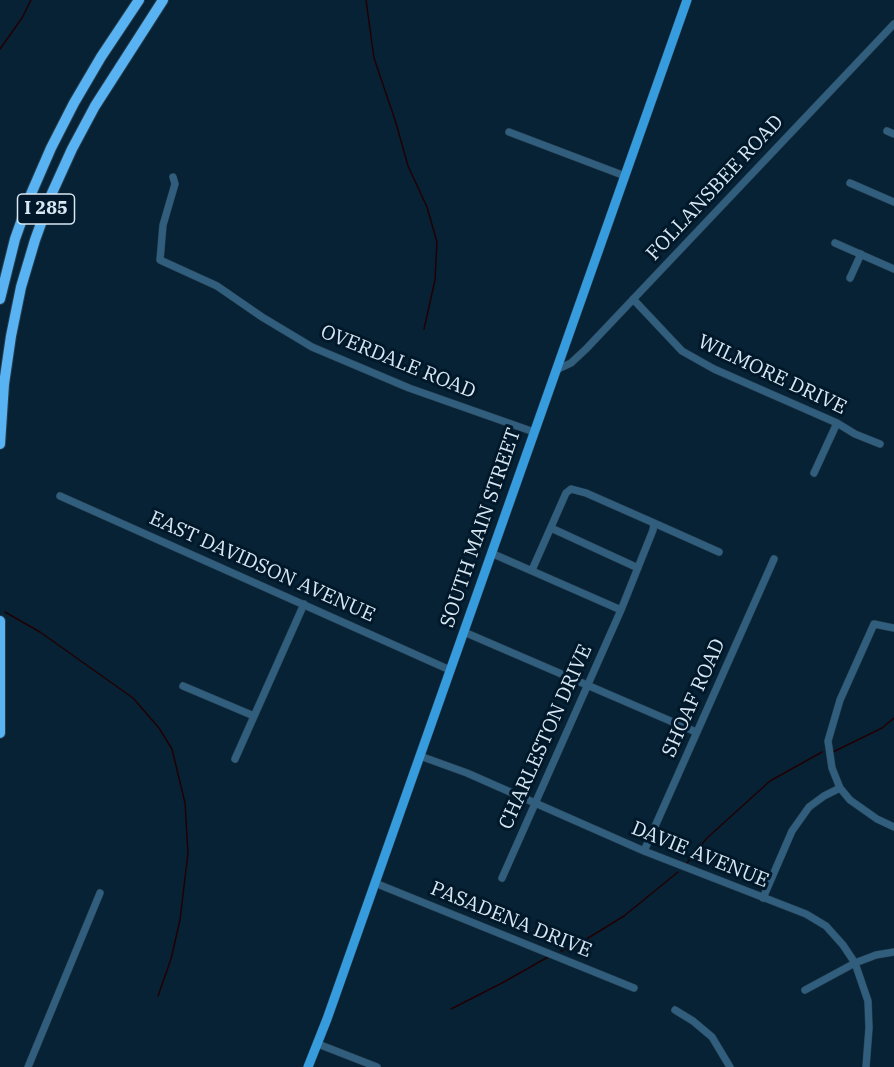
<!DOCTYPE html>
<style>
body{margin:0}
canvas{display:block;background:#072234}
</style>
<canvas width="894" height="1067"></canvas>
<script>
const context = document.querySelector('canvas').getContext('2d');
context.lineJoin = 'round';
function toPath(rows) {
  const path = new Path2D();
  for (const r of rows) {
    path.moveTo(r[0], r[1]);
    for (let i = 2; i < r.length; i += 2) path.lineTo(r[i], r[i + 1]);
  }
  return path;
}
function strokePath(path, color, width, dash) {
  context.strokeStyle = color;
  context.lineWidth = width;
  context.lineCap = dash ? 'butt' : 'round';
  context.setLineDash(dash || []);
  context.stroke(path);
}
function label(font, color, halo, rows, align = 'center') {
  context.font = font + ' "IBM Plex Serif",serif';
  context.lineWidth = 6;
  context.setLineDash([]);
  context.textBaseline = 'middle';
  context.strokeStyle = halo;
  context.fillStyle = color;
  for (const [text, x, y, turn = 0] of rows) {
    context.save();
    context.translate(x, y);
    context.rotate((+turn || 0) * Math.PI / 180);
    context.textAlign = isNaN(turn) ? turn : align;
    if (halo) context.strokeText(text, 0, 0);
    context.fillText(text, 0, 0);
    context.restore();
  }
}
const stream = toPath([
 [366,0,374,58,396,123,408,166,427,207,437,242,435,280,424,329],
 [0,49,22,18,31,0],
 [5,612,40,632,133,698,159,728,172,749,185,803,188,853,180,920,171,959,158,996],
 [833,752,882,728,894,718],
 [687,863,707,838,770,781,822,752],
 [561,951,580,943,624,916,678,872],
 [451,1009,502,983,548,957]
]);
const minor = toPath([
 [887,131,894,134],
 [509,132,625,176],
 [173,177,175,184,163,225,160,260,217,286,262,317,312,347,409,388,534,432],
 [850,183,894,202],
 [835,243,894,269],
 [850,278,861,254],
 [633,299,682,351,714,369,837,423,855,434,880,444],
 [556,370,571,363,586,349,894,24],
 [814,473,837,423],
 [60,496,450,670],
 [654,523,719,552],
 [551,528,638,568],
 [491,553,621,610],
 [894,628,874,624,840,700,828,741,832,768,840,788,850,800,877,819,894,827],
 [464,632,696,732],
 [183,686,254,716],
 [420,756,467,773,644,851,806,914,826,926,843,945,855,963,868,1001,869,1028,866,1067],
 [235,759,304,604],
 [644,851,774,559],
 [502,878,621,610,653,530,654,523,586,493,571,489,566,493,532,570],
 [375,883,634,988],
 [763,898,792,831,809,807,824,796,840,788],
 [805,990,855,963,876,955,894,952],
 [675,1010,693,1021,712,1037,730,1067],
 [318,1044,377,1067],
 [28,1067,100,893]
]);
const major = toPath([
 [308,1067,327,1019,687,0]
]);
const highway = toPath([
 [0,299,15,239,31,194,51,148,74,103,101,57,139,0],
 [0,444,4,384,11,336,21,287,35,240,52,193,72,149,95,106,163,0],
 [0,621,0,733]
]);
const shields = [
 [46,209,57]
];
const shieldNames = [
 ["I 285",46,209]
];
const streetNames = [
 ["FOLLANSBEE ROAD",715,188,-47],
 ["OVERDALE ROAD",398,362,22],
 ["WILMORE DRIVE",772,375,25],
 ["SOUTH MAIN STREET",481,528,-71],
 ["EAST DAVIDSON AVENUE",262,567,24],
 ["SHOAF ROAD",694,698,-66],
 ["CHARLESTON DRIVE",546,737,-66],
 ["DAVIE AVENUE",700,855,22],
 ["PASADENA DRIVE",511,920,22]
];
strokePath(stream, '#1f0104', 1.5);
strokePath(minor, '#243e4f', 8);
strokePath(major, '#243e4f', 10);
strokePath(highway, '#243e4f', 12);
strokePath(minor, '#325e7d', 7);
strokePath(major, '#369cdd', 9);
strokePath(highway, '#59b3f2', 10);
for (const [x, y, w] of shields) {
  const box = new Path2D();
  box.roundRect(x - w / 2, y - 15, w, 30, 4.5);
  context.fillStyle = '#001829';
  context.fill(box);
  strokePath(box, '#d7e7f3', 1.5);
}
label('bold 18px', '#d7e7f3', null, shieldNames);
label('20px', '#d7e7f3', '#001829', streetNames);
</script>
